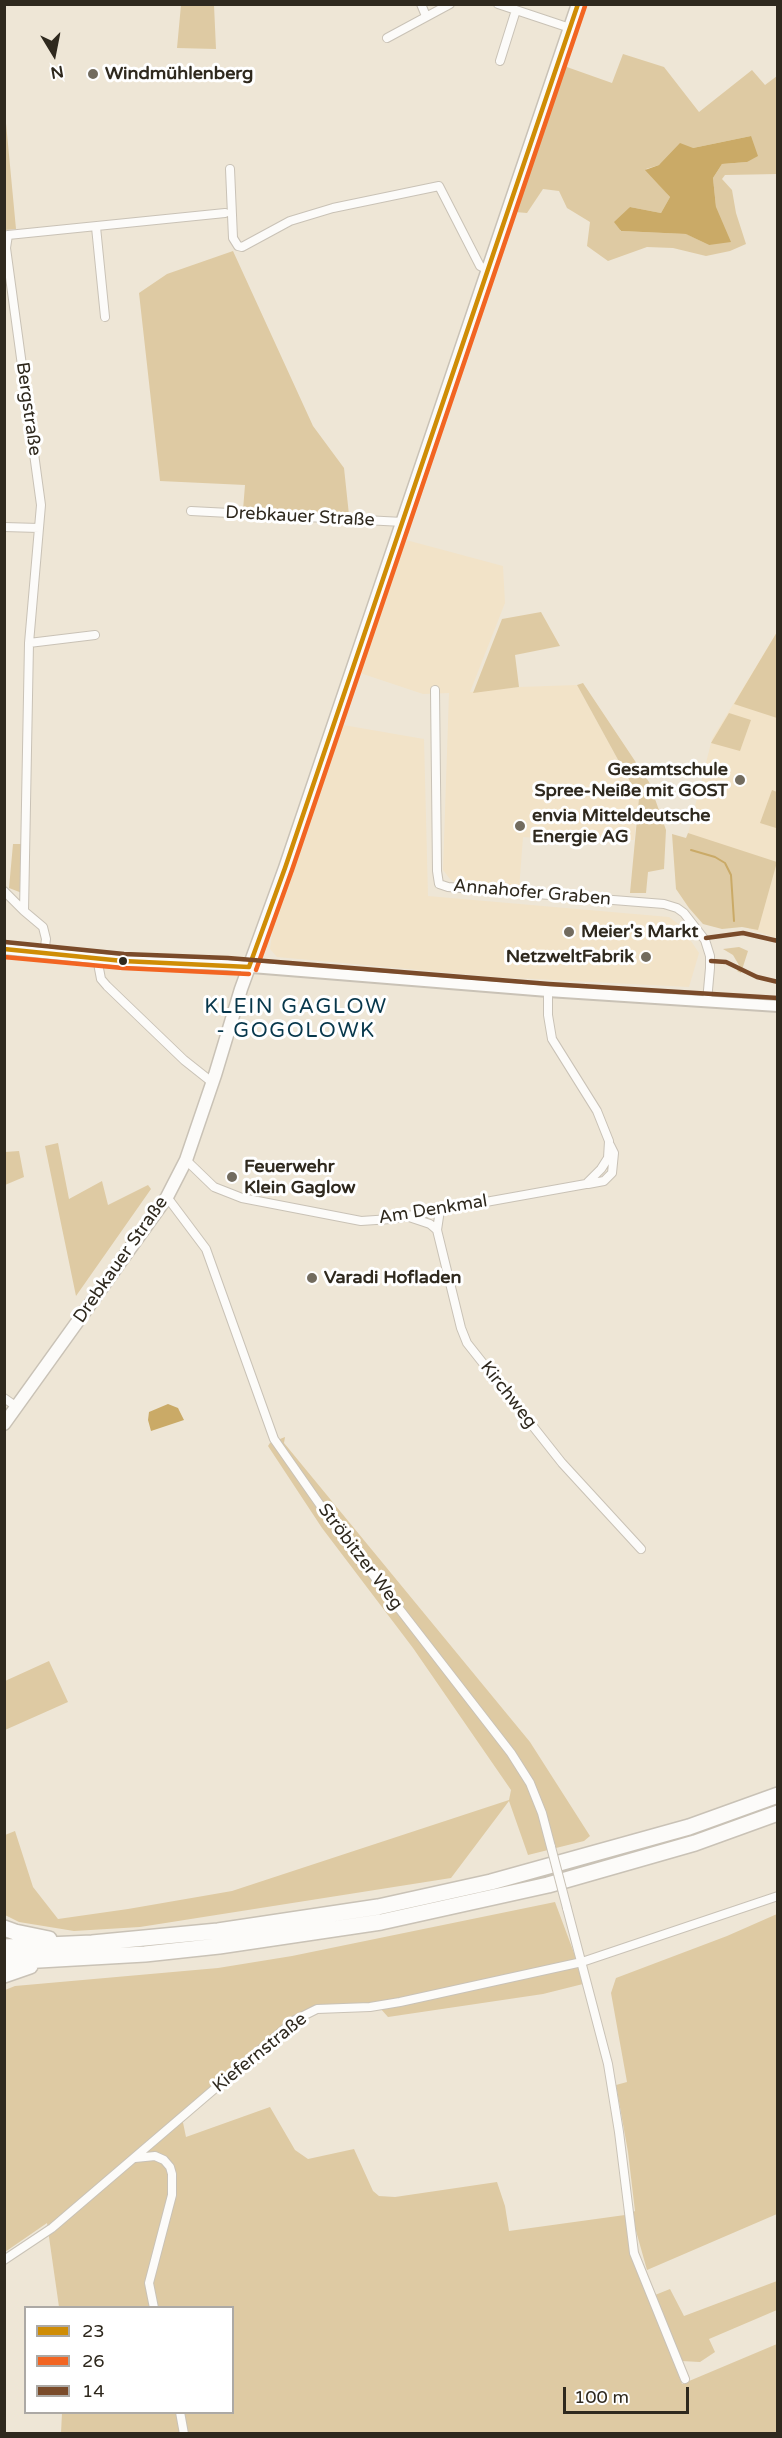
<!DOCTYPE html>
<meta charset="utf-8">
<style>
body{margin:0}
#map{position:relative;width:782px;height:2438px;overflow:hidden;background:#eee6d6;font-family:"Varela Round",sans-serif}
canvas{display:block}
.frame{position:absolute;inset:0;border:6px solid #2f291e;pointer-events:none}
.legend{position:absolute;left:24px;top:2306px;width:210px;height:108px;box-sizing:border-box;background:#fff;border:2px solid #aca9a5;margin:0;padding:8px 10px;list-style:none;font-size:18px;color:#2f291e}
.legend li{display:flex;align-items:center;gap:12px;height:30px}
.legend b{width:30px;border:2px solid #aca9a5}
.north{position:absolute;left:24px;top:24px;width:60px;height:60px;-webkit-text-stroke:4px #fff;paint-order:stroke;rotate:170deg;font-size:16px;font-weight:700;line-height:24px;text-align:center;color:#2f291e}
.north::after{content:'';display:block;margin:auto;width:21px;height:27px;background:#2f291e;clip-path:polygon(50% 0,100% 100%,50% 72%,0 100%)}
.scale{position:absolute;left:563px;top:2387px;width:126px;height:27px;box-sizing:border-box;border:3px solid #2f291e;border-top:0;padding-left:8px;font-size:18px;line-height:21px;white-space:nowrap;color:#2f291e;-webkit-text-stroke:4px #fff;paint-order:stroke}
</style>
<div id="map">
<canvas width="782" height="2438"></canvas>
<div class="frame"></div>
<ul class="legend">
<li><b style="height:8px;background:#cf8d06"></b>23</li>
<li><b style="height:8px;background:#f26522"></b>26</li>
<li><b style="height:8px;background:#7a4b2a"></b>14</li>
</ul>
<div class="north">N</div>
<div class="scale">100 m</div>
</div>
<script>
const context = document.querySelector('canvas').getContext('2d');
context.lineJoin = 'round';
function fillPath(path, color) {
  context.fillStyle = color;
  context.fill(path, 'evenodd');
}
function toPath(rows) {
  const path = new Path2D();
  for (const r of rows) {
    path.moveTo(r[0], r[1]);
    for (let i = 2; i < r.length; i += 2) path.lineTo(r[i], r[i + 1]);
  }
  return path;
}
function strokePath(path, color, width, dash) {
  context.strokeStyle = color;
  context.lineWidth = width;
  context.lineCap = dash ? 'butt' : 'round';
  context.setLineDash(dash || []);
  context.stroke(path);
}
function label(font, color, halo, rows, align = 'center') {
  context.font = font + ' "Varela Round",sans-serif';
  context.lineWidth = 6;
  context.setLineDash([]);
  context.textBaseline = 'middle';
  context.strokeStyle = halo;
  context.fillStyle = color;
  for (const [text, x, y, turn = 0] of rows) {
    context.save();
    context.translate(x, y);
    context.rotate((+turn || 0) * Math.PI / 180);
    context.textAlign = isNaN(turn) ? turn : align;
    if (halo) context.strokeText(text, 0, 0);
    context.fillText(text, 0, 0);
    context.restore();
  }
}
const built = toPath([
 [406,540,503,566,505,603,470,692,519,687,577,685,639,798,634,840,621,840,621,843,523,837,519,890,459,885,450,879,443,870,449,693,423,694,357,672],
 [777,632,777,938,749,929,749,921,687,838,712,739],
 [343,725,424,739,428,896,669,917,681,926,699,953,689,987,495,977,277,957,270,949,273,928]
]);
const green = toPath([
 [181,5,214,5,216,49,177,48],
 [623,54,664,67,699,112,752,70,765,85,777,76,777,174,725,175,722,179,732,190,736,213,746,244,730,251,706,256,673,248,647,247,608,261,587,246,590,222,567,208,559,191,543,189,527,213,515,212,564,66,612,83],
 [751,136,747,162,722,164,713,178,716,207,709,245,687,234,620,231,630,207,661,213,670,197,646,169,659,165,693,148],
 [4,102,16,229,5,230,4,230],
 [233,251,313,426,344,468,349,515,243,510,245,485,160,481,139,293,167,274],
 [541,612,560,646,515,655,519,687,473,693,502,619],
 [777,632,777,718,734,704],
 [583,683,649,782,666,830,664,869,648,872,646,893,630,893,639,798,577,685],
 [729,713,751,720,740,751,711,743],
 [772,790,777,792,776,828,760,823],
 [688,833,777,862,758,930,742,927,722,929,703,924,689,908,676,889,672,834,686,838],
 [13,844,24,844,22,893,9,888],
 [739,947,748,951,741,973,737,971,740,967,733,955,723,949],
 [58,1143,69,1199,102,1181,108,1205,148,1185,151,1189,76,1296,45,1146],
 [19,1151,24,1177,5,1185,5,1152],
 [285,1437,284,1443,530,1742,590,1836,584,1841,528,1855,509,1801,451,1878,140,1927,74,1931,19,1922,5,1915,5,1835,15,1831,33,1887,58,1919,128,1909,232,1891,509,1800,511,1790,413,1648,322,1528,268,1446,270,1443],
 [49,1661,68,1702,5,1730,5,1681],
 [555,1902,577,1961,400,2000,371,2004,316,2006,181,2113,186,2137,270,2107,295,2150,308,2159,354,2149,373,2191,379,2196,395,2197,497,2182,505,2206,509,2231,625,2215,633,2258,682,2384,777,2344,777,2433,61,2433,62,2413,232,2412,232,2308,59,2307,47,2223,5,2252,5,1990,15,1986,218,1968,292,1956],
 [777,1914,777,2214,647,2270,631,2213,635,2211,628,2152,616,2085,627,2082,611,1993,616,1978,727,1936],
 [577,1965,583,1984,543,1994,388,2017,380,2008],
 [777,2281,777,2310,709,2339,715,2352,700,2362,681,2361,655,2295,670,2289,684,2316]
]);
const water = toPath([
 [751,136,758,156,747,162,722,164,713,178,716,207,731,242,709,245,686,234,621,231,614,222,630,207,661,213,670,197,645,170,659,165,680,143,693,148],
 [168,1404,178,1408,184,1420,151,1431,148,1420,149,1412]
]);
const stream = toPath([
 [691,850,715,857,725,863,731,875,734,921]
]);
const minor = toPath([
 [421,4,426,16],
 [498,4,570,28],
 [387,38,450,4],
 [500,61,516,10],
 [230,169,233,238,238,246,242,247,290,221,333,208,439,186,480,266,488,270],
 [96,227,105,317],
 [191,511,403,522],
 [4,527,39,528],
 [29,643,95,635],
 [435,690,437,871,439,884,448,887,664,904,677,908,684,913,705,940,710,956,710,968,707,1001],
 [4,891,24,911],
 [44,954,46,939,43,927,24,911,29,643,41,505,6,248,8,235,225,213],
 [97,958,101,979,107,986,184,1060,213,1083],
 [186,1160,214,1187,242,1198,361,1221,391,1219,586,1184,601,1169,608,1158,609,1141,597,1111,552,1039,548,1015,548,991],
 [588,1184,604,1181,612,1173,614,1153,610,1145],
 [167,1197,206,1249,274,1439,332,1522,511,1753,530,1783,542,1813,551,1847],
 [440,1210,437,1230,461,1328,467,1343,562,1463,641,1549],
 [409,1217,430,1224,437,1230],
 [4,1398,17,1407],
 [567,1908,608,2064,619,2132,634,2253,685,2379],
 [135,2158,155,2156,164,2160,170,2167,172,2174,172,2195,149,2283,154,2308],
 [4,2260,52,2228,295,2020,317,2009,370,2007,400,2002,582,1962,778,1896],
 [180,2412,184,2434]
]);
const secondary = toPath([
 [4,949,123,961,227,965,548,991,778,1006]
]);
const primary = toPath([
 [4,1424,167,1197,186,1160,215,1075,241,989,285,868,578,4]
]);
const motorway = toPath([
 [4,1928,15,1932,49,1939],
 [4,1947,92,1943,218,1931,378,1907,491,1882,689,1827,778,1795],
 [4,1962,145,1954,219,1946,381,1922,548,1885,695,1843,778,1813],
 [4,1975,30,1966]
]);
const minorBridge = toPath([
 [551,1847,567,1908]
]);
const bus1 = toPath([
 [4,949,123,961,249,967],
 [249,967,285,868,578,4]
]);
const bus2 = toPath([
 [4,957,123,968,249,974],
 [256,970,292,870,585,6]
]);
const bus3 = toPath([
 [706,938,743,933,778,941],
 [5,942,124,954,228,958,549,984,778,998],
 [711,961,726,962,757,977,778,982]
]);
const markers = [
 [93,74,6,"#726b5e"],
 [740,780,6,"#726b5e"],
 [520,826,6,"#726b5e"],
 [569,932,6,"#726b5e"],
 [646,957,6,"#726b5e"],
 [123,961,5,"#2f291e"],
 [232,1177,6,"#726b5e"],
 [312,1278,6,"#726b5e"]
];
const poiNames = [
 ["Windmühlenberg",105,74],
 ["Gesamtschule",728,770,"right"],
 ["Spree-Neiße mit GOST",728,791,"right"],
 ["envia Mitteldeutsche",532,816],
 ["Energie AG",532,837],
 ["Meier's Markt",581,932],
 ["NetzweltFabrik",634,957,"right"],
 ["Feuerwehr",244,1167],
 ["Klein Gaglow",244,1188],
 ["Varadi Hofladen",324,1278]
];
const streetNames = [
 ["Bergstraße",28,409,82],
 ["Drebkauer Straße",300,517,3],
 ["Annahofer Graben",532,893,5],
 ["Am Denkmal",433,1210,-9],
 ["Drebkauer Straße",121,1260,-55],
 ["Kirchweg",508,1395,52],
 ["Ströbitzer Weg",360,1557,53],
 ["Kiefernstraße",260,2053,-39]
];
const quarterNames = [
 ["KLEIN GAGLOW",296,1007],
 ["- GOGOLOWK",296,1031]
];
fillPath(built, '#f2e3c8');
fillPath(green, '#decaa3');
fillPath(water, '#caaa67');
strokePath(stream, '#caaa67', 2);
strokePath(minor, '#c9c2b6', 10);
strokePath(secondary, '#c9c2b6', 14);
strokePath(primary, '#c9c2b6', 15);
strokePath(motorway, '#c9c2b6', 18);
strokePath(minor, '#fcfbf9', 8);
strokePath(secondary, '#fcfbf9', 10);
strokePath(primary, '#fcfbf9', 12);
strokePath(motorway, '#fcfbf9', 15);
strokePath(minorBridge, '#c9c2b6', 10, []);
strokePath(minorBridge, '#fcfbf9', 8);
strokePath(bus1, '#cf8d06', 4.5);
strokePath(bus2, '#f26522', 4.5);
strokePath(bus3, '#7a4b2a', 4.5);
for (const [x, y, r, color] of markers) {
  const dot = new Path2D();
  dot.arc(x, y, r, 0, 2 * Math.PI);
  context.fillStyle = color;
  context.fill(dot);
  strokePath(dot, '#fff', 2);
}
label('bold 18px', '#2f291e', '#fff', poiNames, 'left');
label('18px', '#2f291e', '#fff', streetNames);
context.letterSpacing = '1.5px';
label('21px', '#07374b', '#fff', quarterNames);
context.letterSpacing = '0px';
</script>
